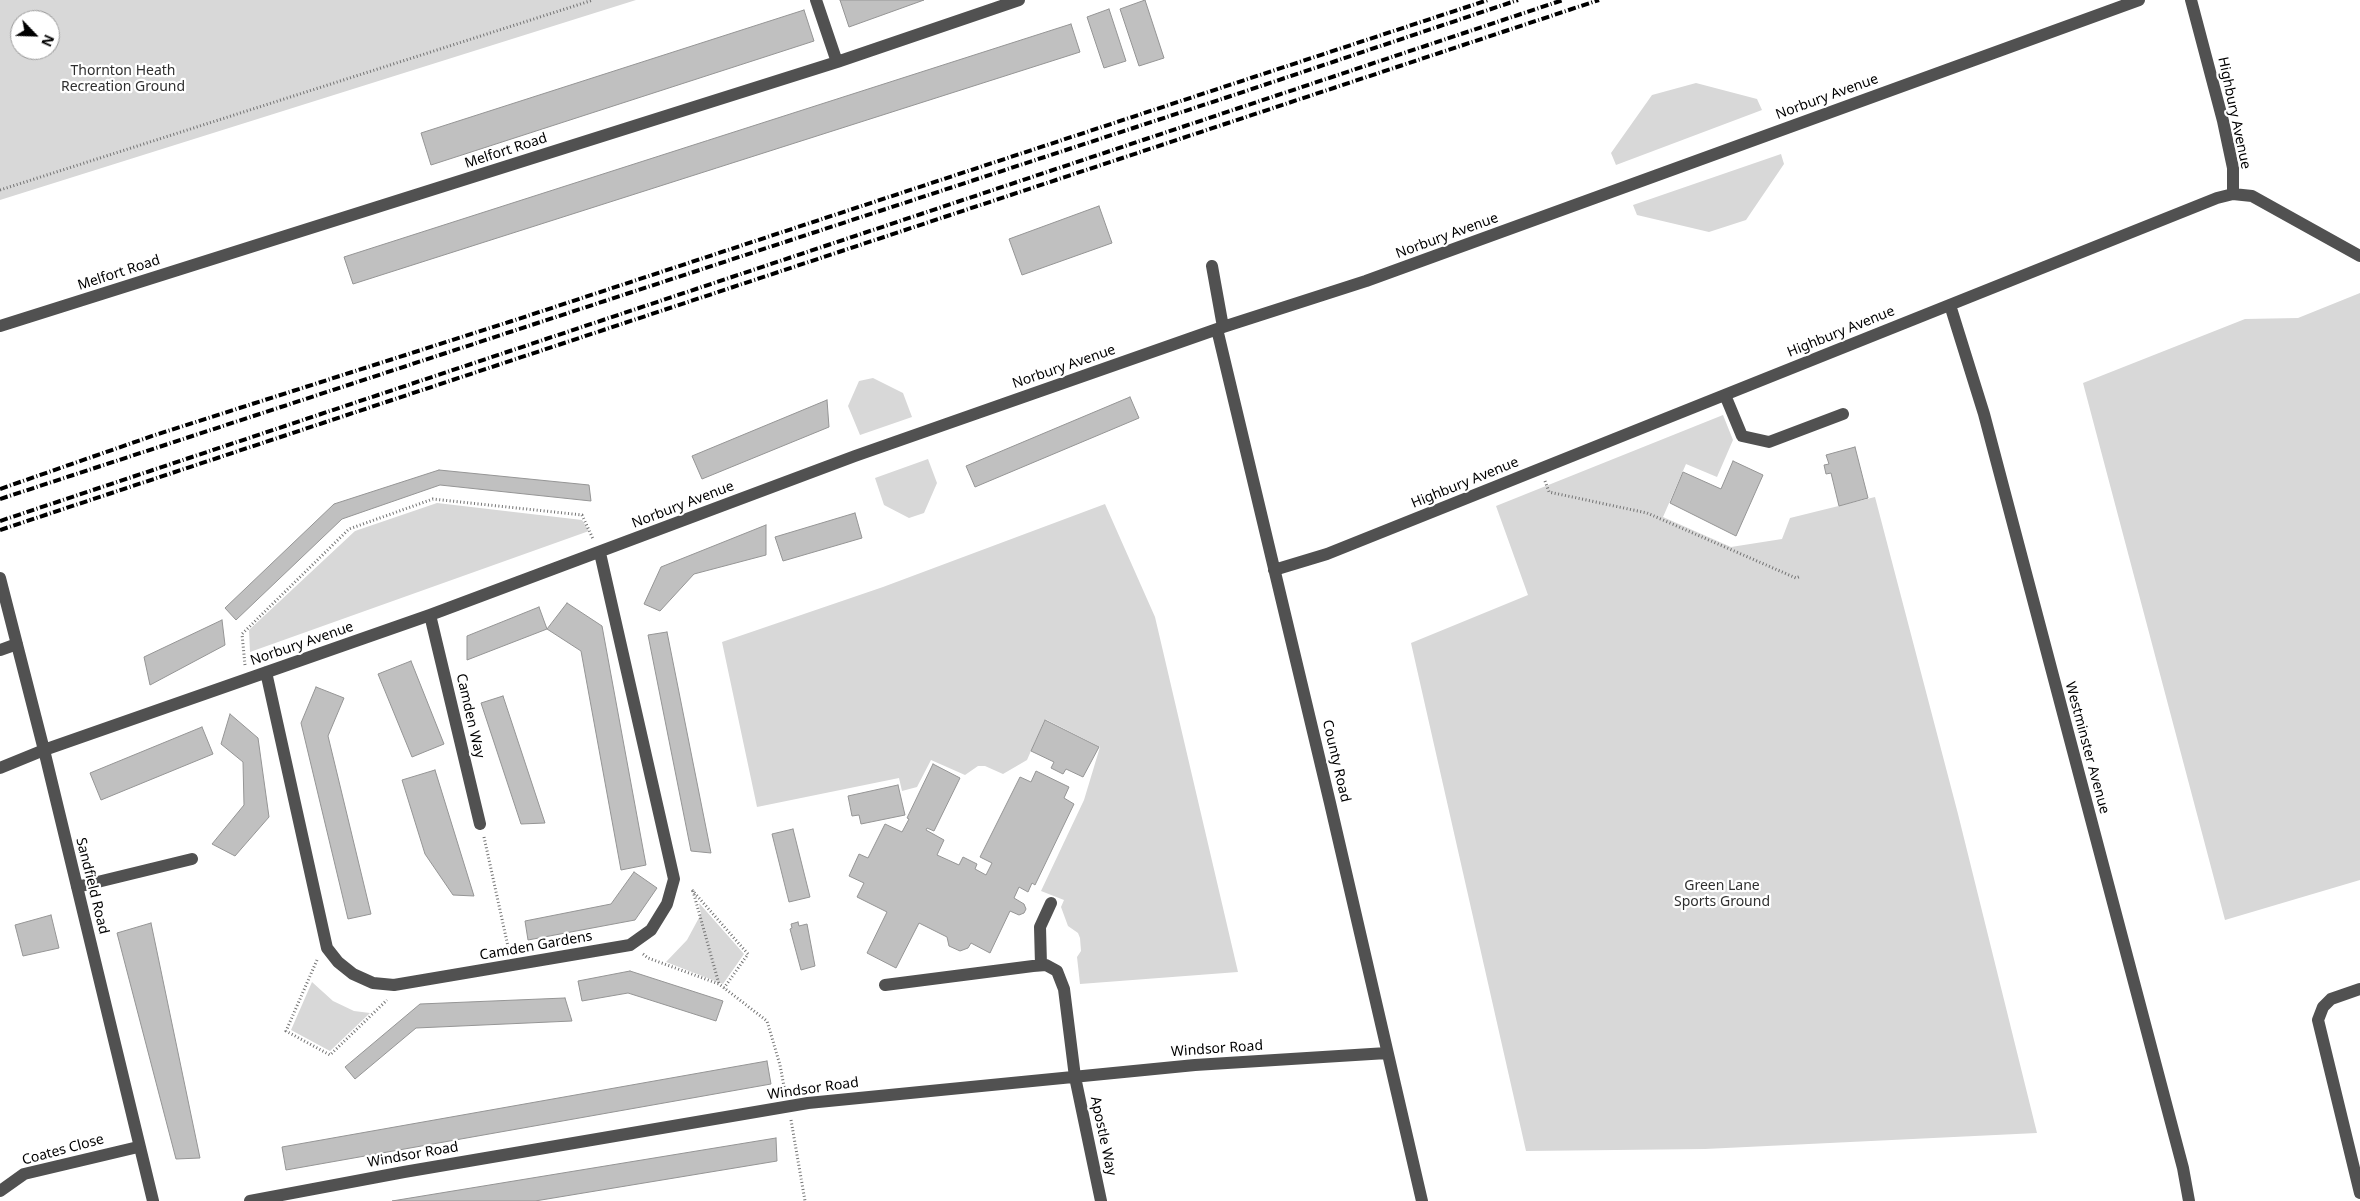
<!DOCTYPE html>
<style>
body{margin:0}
#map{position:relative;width:2360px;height:1201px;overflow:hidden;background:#fff;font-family:"Noto Sans",sans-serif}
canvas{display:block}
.north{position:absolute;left:10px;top:10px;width:50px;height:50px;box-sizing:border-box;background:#fff;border:1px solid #999;border-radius:50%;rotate:114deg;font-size:14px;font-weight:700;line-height:20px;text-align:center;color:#000}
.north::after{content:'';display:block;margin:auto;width:18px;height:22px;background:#000;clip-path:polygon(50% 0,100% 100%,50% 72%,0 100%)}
</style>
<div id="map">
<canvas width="2360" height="1201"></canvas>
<div class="north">N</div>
</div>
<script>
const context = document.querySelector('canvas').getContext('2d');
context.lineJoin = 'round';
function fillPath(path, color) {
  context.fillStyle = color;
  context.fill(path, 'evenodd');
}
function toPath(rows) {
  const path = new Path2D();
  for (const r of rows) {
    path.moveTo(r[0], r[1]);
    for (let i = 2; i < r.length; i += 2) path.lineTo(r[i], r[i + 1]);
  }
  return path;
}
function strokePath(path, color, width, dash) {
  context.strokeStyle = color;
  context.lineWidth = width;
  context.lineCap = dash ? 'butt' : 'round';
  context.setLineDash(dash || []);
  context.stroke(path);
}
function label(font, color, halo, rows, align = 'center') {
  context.font = font + ' "Noto Sans",sans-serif';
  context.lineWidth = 4.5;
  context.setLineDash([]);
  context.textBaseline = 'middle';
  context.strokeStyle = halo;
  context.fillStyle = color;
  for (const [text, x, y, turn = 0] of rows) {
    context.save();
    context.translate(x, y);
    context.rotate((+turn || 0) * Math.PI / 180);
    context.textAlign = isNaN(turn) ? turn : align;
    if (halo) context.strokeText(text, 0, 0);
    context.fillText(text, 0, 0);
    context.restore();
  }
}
const green = toPath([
 [0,0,636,0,0,200],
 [20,20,50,20,50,50,20,50],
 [1696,83,1757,99,1762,110,1616,165,1611,153,1652,95],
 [1781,154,1784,164,1746,220,1709,232,1637,215,1633,205],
 [2360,293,2360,880,2225,920,2083,383,2245,319,2298,318],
 [873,378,903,393,912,417,860,435,848,406,859,381],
 [1723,415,1733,440,1717,477,1686,464,1663,517,1731,547,1782,539,1790,518,1875,497,1958,814,2037,1133,1705,1149,1526,1151,1411,643,1528,595,1496,506],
 [928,459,937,483,924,513,909,518,884,505,875,478],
 [437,503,582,520,589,531,250,652,249,630,355,531],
 [1105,504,1155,617,1238,972,1080,984,1077,957,1081,951,1080,938,1078,933,1068,926,1061,907,1064,900,1041,891,1084,800,1100,747,1045,719,1027,760,1003,774,985,766,978,766,965,775,931,760,917,787,902,791,899,778,757,807,722,642,883,587],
 [699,903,744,954,723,984,666,962,687,940,701,914],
 [312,982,333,1001,354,1011,370,1013,330,1051,291,1030]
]);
const building = toPath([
 [840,0,924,0,849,27,840,0],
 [1145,0,1164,58,1139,66,1120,9,1145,0],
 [1109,9,1126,61,1104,68,1087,17,1109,9],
 [804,10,814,41,431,165,421,133,804,10],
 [1071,24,1080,52,353,284,344,257,1071,24],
 [1099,206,1112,243,1022,275,1009,239,1099,206],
 [1130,397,1139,418,975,487,966,466,1130,397],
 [827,400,829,427,702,479,692,456,827,400],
 [1855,447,1868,498,1839,506,1831,473,1826,474,1824,465,1829,464,1826,455,1855,447],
 [1733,461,1763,475,1736,536,1670,503,1683,472,1721,489,1733,461],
 [439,470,589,485,591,501,440,485,342,519,236,620,225,608,334,504,439,470],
 [855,513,862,538,783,561,775,537,855,513],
 [766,525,766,555,694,574,660,611,644,604,661,567,766,525],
 [567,603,602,626,646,865,621,870,581,651,547,629,567,603],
 [539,607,547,629,467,660,467,636,539,607],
 [222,620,225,645,150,685,144,657,222,620],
 [667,632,711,853,691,851,648,635,667,632],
 [411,661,444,744,412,757,378,674,411,661],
 [316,687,344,698,328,736,371,914,348,919,301,723,316,687],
 [503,696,545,823,521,824,481,703,503,696],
 [230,714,258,738,269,817,235,856,212,844,244,805,243,762,221,744,230,714],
 [1045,720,1099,747,1083,777,1066,769,1063,774,1051,768,1054,762,1031,751,1045,720],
 [202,727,213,754,101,800,90,773,202,727],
 [933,764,960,778,934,831,927,828,926,830,944,840,937,855,959,865,963,857,977,864,975,869,986,875,992,863,980,857,1020,777,1031,782,1036,771,1069,787,1064,798,1074,804,1035,885,1032,883,1028,892,1019,887,1014,898,1024,904,1026,909,1024,913,1019,915,1010,911,990,953,971,943,968,948,960,951,949,946,947,937,919,923,896,968,867,953,887,912,857,897,864,883,849,876,859,854,868,858,885,824,902,832,909,819,907,818,933,764],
 [435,770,474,896,453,895,425,854,402,780,435,770],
 [898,785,905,815,861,824,859,815,852,816,848,796,898,785],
 [793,829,810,897,789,902,772,834,793,829],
 [634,872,657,888,635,920,528,940,525,921,611,904,634,872],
 [51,915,59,948,23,956,15,925,51,915],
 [798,922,799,926,807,924,815,966,801,970,790,929,792,928,791,924,798,922],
 [151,923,200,1158,176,1159,117,933,151,923],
 [630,971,723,1001,716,1021,628,993,582,1001,578,981,630,971],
 [565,998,572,1021,416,1028,355,1079,345,1067,420,1004,565,998],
 [767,1061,771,1084,286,1170,282,1147,767,1061],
 [776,1138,777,1161,535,1201,392,1201,776,1138]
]);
const path = toPath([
 [0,190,593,0],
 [1545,481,1549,492,1647,513,1796,578,1801,576],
 [245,665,242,634,349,529,433,499,582,515,593,539],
 [484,837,509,951],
 [692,890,748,954,724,988],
 [693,891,719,984],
 [643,954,648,958,719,984,767,1021,780,1065,785,1092],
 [317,960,286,1031,330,1055,387,1000],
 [791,1120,805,1201]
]);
const minor = toPath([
 [816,0,837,62],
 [2191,0,2223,121,2233,168,2233,194],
 [1212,266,1223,327],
 [1950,305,1984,414,2183,1168,2189,1201],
 [0,326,837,62,1019,0],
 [1217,329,1330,803,1422,1201],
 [1725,395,1742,436,1769,442,1843,414],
 [1274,570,1327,554,2217,198,2233,194,2252,196,2360,256],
 [0,578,44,750,153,1201],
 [430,615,480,824],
 [0,650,17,644],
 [266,672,327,948,338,962,353,974,373,983,394,985,630,945,651,930,667,904,674,879,600,553],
 [0,768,44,750,430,615,855,456,1223,327,1366,281,2139,0],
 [77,887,192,859],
 [1041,965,1040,927,1051,903],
 [885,985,1033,966,1046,965,1057,971,1064,989,1075,1077,1101,1201],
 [2360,989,2331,999,2323,1007,2318,1020,2360,1193],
 [0,1191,24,1174,138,1147],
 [250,1201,404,1172,808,1103,1195,1065,1387,1053]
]);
const rail = toPath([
 [0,489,155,435,512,321,1488,0],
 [0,499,1237,94,1518,0],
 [0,521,1563,0],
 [0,530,1599,0]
]);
const parkNames = [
 ["Thornton Heath",123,71],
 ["Recreation Ground",123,87],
 ["Green Lane",1722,886],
 ["Sports Ground",1722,902]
];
const streetNames = [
 ["Norbury Avenue",1827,97,-20],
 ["Highbury Avenue",2234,113,78],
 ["Melfort Road",506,151,-18],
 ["Norbury Avenue",1447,236,-20],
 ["Melfort Road",119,273,-18],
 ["Highbury Avenue",1841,332,-22],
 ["Norbury Avenue",1064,367,-19],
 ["Highbury Avenue",1465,483,-22],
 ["Norbury Avenue",683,505,-21],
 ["Norbury Avenue",302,644,-19],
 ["Camden Way",470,716,77],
 ["Westminster Avenue",2087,748,75],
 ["County Road",1336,761,77],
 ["Sandfield Road",92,886,76],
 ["Camden Gardens",536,946,-10],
 ["Windsor Road",1217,1049,-4],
 ["Windsor Road",813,1089,-8],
 ["Apostle Way",1103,1136,78],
 ["Coates Close",63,1150,-15],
 ["Windsor Road",413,1155,-10]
];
fillPath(green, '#d8d8d8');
fillPath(building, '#c0c0c0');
strokePath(building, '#959595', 1);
strokePath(path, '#737373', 3, [1, 2.5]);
strokePath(minor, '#515151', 12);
strokePath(rail, '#000', 4, [8, 2.5, 1, 2.5]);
label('14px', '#2f2f2f', '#fff', parkNames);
label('14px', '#000', '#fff', streetNames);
</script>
